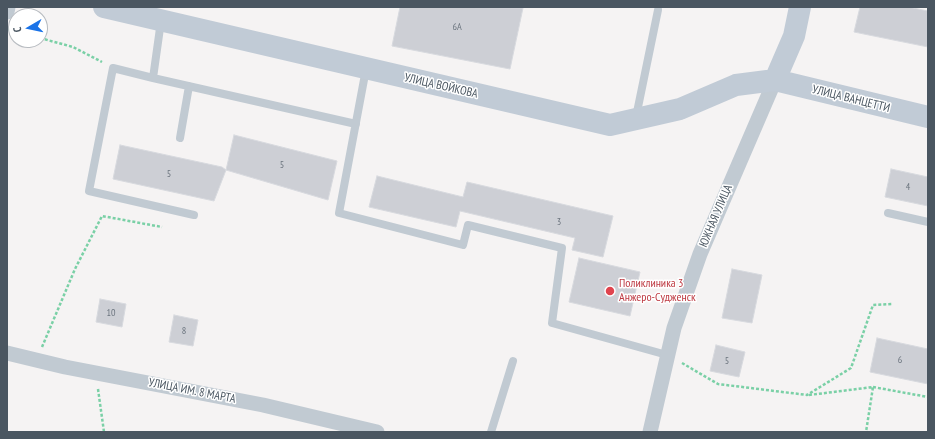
<!DOCTYPE html>
<meta charset="utf-8">
<style>
body{margin:0}
#map{position:relative;width:935px;height:439px;overflow:hidden;background:#f5f3f3;font-family:"PT Sans Narrow",sans-serif}
canvas{display:block}
.frame{position:absolute;inset:0;border:8px solid #4a5661;pointer-events:none}
.north{position:absolute;left:8px;top:8px;width:40px;height:40px;box-sizing:border-box;background:#fff;border:1px solid #b7bbc0;border-radius:50%;rotate:261deg;font-size:11px;font-weight:700;line-height:16px;text-align:center;color:#4a5661}
.north::after{content:'';display:block;margin:auto;width:14px;height:18px;background:#1a73e8;clip-path:polygon(50% 0,100% 100%,50% 72%,0 100%)}
</style>
<div id="map">
<canvas width="935" height="439"></canvas>
<div class="frame"></div>
<div class="north">С</div>
</div>
<script>
const context = document.querySelector('canvas').getContext('2d');
context.lineJoin = 'round';
function fillPath(path, color) {
  context.fillStyle = color;
  context.fill(path, 'evenodd');
}
function toPath(rows) {
  const path = new Path2D();
  for (const r of rows) {
    path.moveTo(r[0], r[1]);
    for (let i = 2; i < r.length; i += 2) path.lineTo(r[i], r[i + 1]);
  }
  return path;
}
function strokePath(path, color, width, dash) {
  context.strokeStyle = color;
  context.lineWidth = width;
  context.lineCap = dash ? 'butt' : 'round';
  context.setLineDash(dash || []);
  context.stroke(path);
}
function label(font, color, halo, rows, align = 'center') {
  context.font = font + ' "PT Sans Narrow",sans-serif';
  context.lineWidth = 3;
  context.setLineDash([]);
  context.textBaseline = 'middle';
  context.strokeStyle = halo;
  context.fillStyle = color;
  for (const [text, x, y, turn = 0] of rows) {
    context.save();
    context.translate(x, y);
    context.rotate((+turn || 0) * Math.PI / 180);
    context.textAlign = isNaN(turn) ? turn : align;
    if (halo) context.strokeText(text, 0, 0);
    context.fillText(text, 0, 0);
    context.restore();
  }
}
const building = toPath([
 [400,7,523,8,510,69,392,46,400,7],
 [860,7,908,7,928,11,928,47,854,32,860,7],
 [234,135,337,161,328,200,226,170,234,135],
 [120,145,222,167,226,170,214,201,113,179,120,145],
 [891,169,928,177,928,206,885,197,891,169],
 [377,176,463,197,467,182,613,216,603,257,572,250,575,238,460,211,456,227,369,207,377,176],
 [579,258,640,272,630,316,569,302,579,258],
 [732,269,762,275,752,323,722,318,732,269],
 [100,299,126,304,122,327,96,322,100,299],
 [174,315,198,320,193,346,169,342,174,315],
 [877,338,928,349,928,384,870,372,877,338],
 [716,345,745,352,739,377,710,371,716,345]
]);
const path = toPath([
 [7,29,16,31],
 [40,38,73,47,102,62],
 [42,347,75,269,102,216,162,227],
 [682,363,718,384,807,395,851,368,873,305,892,304],
 [873,387,928,397],
 [98,389,104,432],
 [809,395,873,387,866,432]
]);
const lane = toPath([
 [161,21,153,78,113,68,89,191,194,215],
 [366,69,339,213,463,245,468,225,562,248,552,323,667,355],
 [153,78,356,124],
 [636,117,658,10],
 [180,138,189,86],
 [888,213,928,222],
 [491,432,513,361]
]);
const street = toPath([
 [7,12,8,7],
 [7,353,65,367,263,405,377,432],
 [650,432,674,328,700,254,775,80]
]);
const secondary = toPath([
 [104,7,610,125,680,109,736,85,775,80,928,117],
 [775,80,794,36,800,7]
]);
const markers = [
 [610,291,5,"#e0444e"]
];
const numberNames = [
 ["6А",457,27],
 ["5",282,165],
 ["5",169,174],
 ["4",908,187],
 ["3",559,222],
 ["10",111,313],
 ["8",184,331],
 ["6",900,360],
 ["5",727,361]
];
const streetNames = [
 ["УЛИЦА ВОЙКОВА",441,86,13],
 ["УЛИЦА ВАНЦЕТТИ",851,99,14],
 ["ЮЖНАЯ УЛИЦА",716,216,-67],
 ["УЛИЦА ИМ. 8 МАРТА",192,391,11]
];
const healthNames = [
 ["Поликлиника 3",619,284],
 ["Анжеро-Судженск",619,298]
];
fillPath(building, '#cdcfd5');
strokePath(building, '#d7d9de', 1);
strokePath(path, '#7ad0a6', 2.5, [3, 2]);
strokePath(lane, '#c1cad2', 8);
strokePath(street, '#c1cad2', 15);
strokePath(secondary, '#c1cbd6', 22);
for (const [x, y, r, color] of markers) {
  const dot = new Path2D();
  dot.arc(x, y, r, 0, 2 * Math.PI);
  context.fillStyle = color;
  context.fill(dot);
  strokePath(dot, '#fff', 1.5);
}
label('10px', '#6b747e', null, numberNames);
label('12px', '#4a5661', '#fff', streetNames);
label('12px', '#be3a42', '#fff', healthNames, 'left');
</script>
